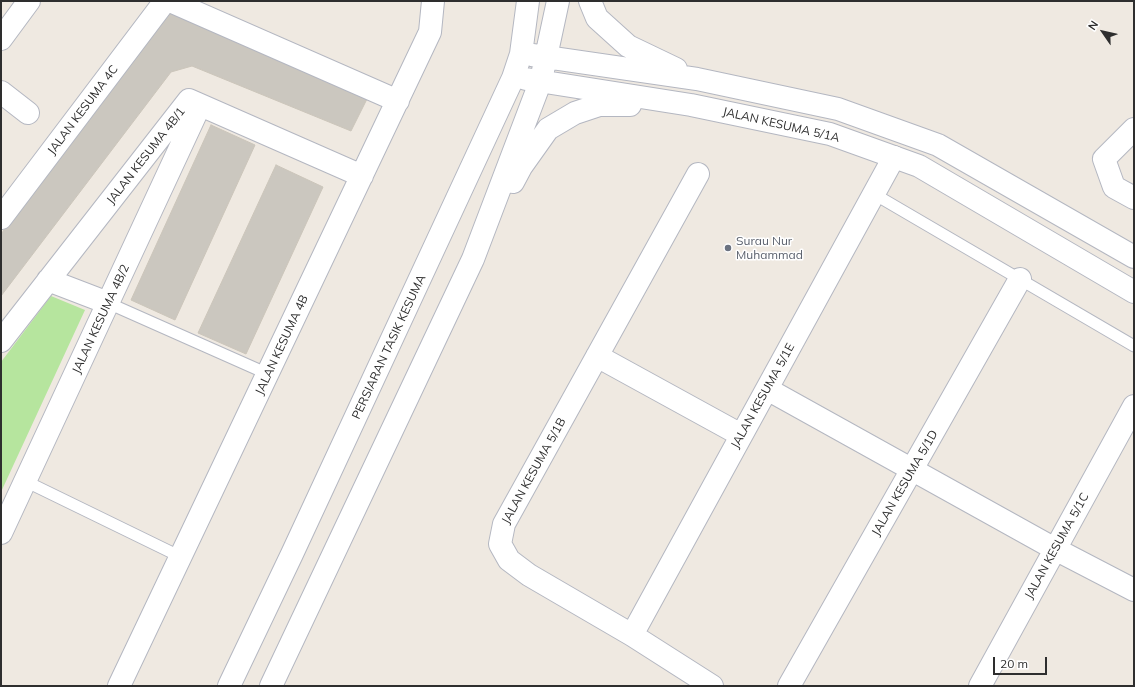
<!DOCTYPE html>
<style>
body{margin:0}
#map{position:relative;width:1135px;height:687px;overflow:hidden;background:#efe9e1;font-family:Mulish,sans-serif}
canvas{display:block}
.frame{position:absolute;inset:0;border:2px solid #2e2e2e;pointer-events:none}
.north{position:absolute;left:1083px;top:12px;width:40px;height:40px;-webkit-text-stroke:3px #fff;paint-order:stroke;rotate:304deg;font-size:11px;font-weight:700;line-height:16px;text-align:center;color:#2e2e2e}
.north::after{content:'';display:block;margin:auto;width:14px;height:18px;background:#2e2e2e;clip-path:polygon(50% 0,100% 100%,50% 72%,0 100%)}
.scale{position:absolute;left:993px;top:657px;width:54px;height:18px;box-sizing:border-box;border:2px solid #2e2e2e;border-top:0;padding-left:5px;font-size:12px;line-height:14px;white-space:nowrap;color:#2e2e2e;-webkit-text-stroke:3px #fff;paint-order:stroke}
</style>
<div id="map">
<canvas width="1135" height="687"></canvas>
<div class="frame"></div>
<div class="north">N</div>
<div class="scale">20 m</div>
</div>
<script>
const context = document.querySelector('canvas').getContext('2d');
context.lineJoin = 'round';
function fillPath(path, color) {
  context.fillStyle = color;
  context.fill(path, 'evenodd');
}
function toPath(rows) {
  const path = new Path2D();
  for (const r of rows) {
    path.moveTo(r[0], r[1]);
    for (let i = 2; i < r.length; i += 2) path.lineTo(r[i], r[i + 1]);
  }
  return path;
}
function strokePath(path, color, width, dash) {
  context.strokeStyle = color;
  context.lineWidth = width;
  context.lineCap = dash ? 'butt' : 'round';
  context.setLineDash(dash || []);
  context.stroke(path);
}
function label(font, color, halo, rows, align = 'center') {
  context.font = font + ' Mulish,sans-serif';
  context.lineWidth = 3;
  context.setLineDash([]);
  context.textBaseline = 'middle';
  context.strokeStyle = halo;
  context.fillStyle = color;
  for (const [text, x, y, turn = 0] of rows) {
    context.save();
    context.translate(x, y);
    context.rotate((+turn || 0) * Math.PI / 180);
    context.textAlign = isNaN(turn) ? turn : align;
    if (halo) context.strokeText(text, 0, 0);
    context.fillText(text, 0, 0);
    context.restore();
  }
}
const green = toPath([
 [51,296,85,310,1,492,1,362]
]);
const building = toPath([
 [172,11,367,99,351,131,192,66,171,72,1,296,1,234,172,11],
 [211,125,255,145,175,320,131,300,211,125],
 [276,165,323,187,246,354,198,333,276,165]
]);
const lane = toPath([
 [874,194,1134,346],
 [108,303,268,374],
 [25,481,181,557]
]);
const street = toPath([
 [170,1,398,101],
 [1,39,29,1],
 [1,92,28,113],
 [1134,129,1104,159,1114,187,1134,198],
 [698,174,504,524,500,544,509,560,529,575,632,635,712,686],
 [1,218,165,1],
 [48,280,108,303],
 [1,341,189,100,362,176],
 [597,356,741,435],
 [767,389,1055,549,1134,590],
 [1,533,200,105],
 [632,635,894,157],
 [119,686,430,32,433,1],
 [789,686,1020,279],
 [980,686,1134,406]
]);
const secondary = toPath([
 [590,1,597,18,628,46,676,69],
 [532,55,697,79,838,109,938,145,1134,257],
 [526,79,691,105,830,134,919,166,1134,292],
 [513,182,521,167,548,129,575,113,599,105,630,105],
 [229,686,292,554,513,78,521,54,528,1],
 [271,686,473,259,541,80,558,1]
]);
const markers = [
 [728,248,4,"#6b7280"]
];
const streetNames = [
 ["JALAN KESUMA 4C",83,110,-53],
 ["JALAN KESUMA 5/1A",781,125,13],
 ["JALAN KESUMA 4B/1",146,156,-52],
 ["JALAN KESUMA 4B/2",101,319,-65],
 ["JALAN KESUMA 4B",282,345,-65],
 ["PERSIARAN TASIK KESUMA",389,347,-65],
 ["JALAN KESUMA 5/1E",763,396,-61],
 ["JALAN KESUMA 5/1B",534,471,-61],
 ["JALAN KESUMA 5/1D",905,483,-60],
 ["JALAN KESUMA 5/1C",1057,546,-61]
];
const worshipNames = [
 ["Surau Nur",736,241],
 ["Muhammad",736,255]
];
fillPath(green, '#b6e59e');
fillPath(building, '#cbc7bf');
strokePath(building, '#cbc5ba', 1);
strokePath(lane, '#b4b7c1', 13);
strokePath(street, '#b4b7c1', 24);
strokePath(secondary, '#b4b7c1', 24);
strokePath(lane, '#fff', 11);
strokePath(street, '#fff', 22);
strokePath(secondary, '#fff', 22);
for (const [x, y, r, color] of markers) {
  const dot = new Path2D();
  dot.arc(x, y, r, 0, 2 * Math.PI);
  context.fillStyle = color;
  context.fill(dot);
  strokePath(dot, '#fff', 1.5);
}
label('12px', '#2e2e2e', '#fff', streetNames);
label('12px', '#5b616d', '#fff', worshipNames, 'left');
</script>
